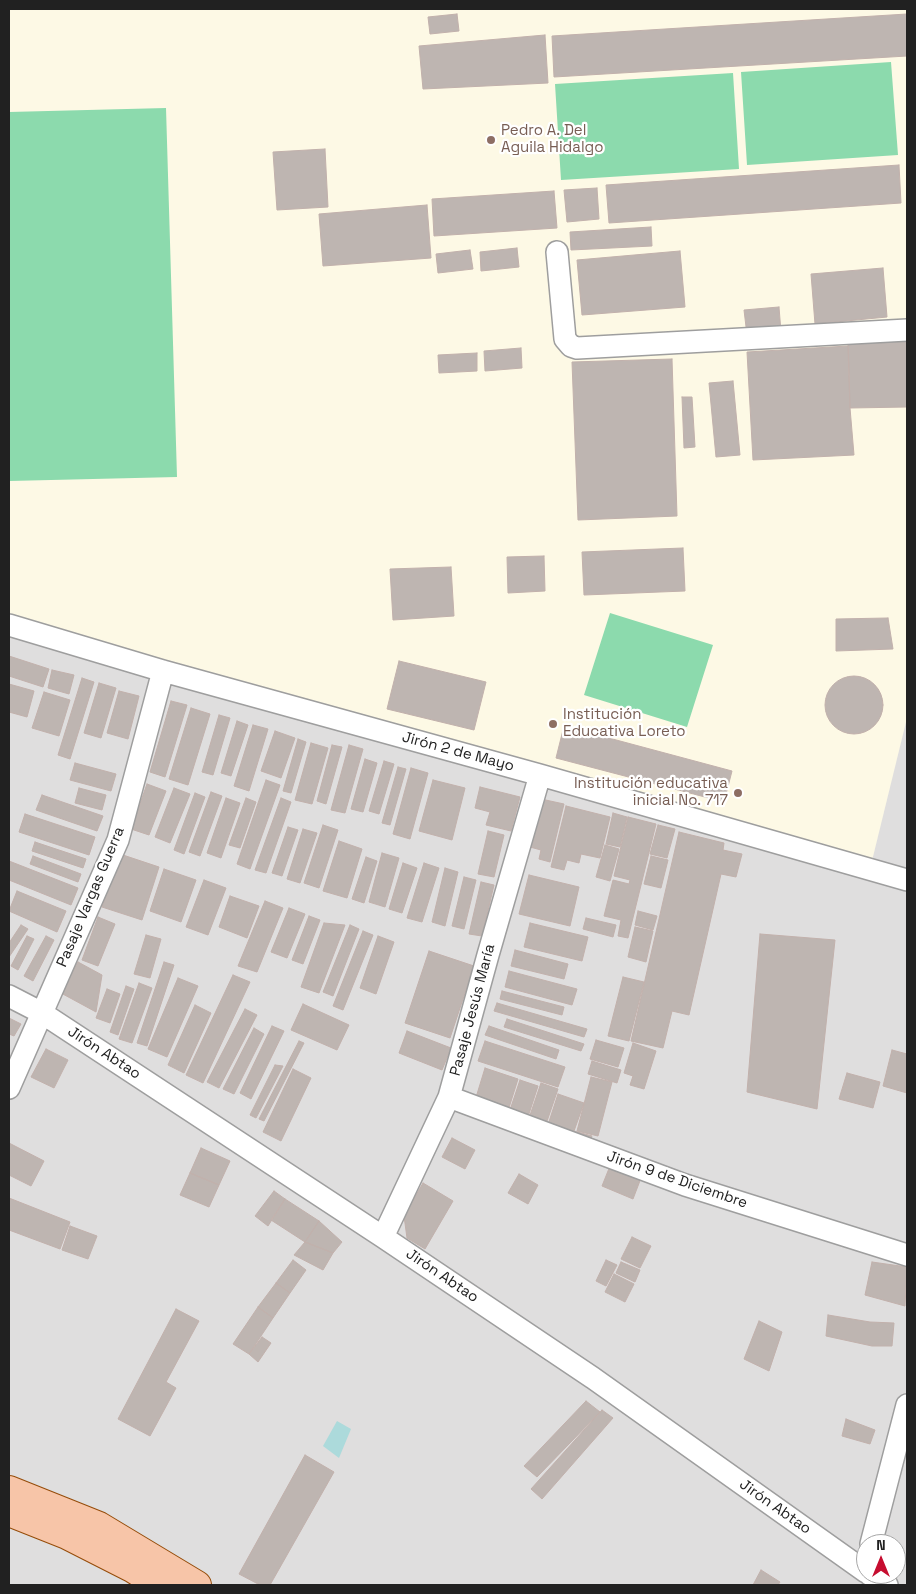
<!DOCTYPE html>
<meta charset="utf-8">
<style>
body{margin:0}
#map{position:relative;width:916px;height:1594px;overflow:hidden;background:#f1ede9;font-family:"Space Grotesk",sans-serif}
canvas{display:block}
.frame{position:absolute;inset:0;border:10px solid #212121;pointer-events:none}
.north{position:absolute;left:856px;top:1534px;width:50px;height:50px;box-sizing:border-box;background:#fff;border:1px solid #a6a6a6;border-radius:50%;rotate:0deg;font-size:14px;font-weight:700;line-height:20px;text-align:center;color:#212121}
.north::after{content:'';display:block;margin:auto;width:18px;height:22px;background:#c60d30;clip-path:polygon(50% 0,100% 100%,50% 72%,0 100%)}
</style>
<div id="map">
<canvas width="916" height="1594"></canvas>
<div class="frame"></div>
<div class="north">N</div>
</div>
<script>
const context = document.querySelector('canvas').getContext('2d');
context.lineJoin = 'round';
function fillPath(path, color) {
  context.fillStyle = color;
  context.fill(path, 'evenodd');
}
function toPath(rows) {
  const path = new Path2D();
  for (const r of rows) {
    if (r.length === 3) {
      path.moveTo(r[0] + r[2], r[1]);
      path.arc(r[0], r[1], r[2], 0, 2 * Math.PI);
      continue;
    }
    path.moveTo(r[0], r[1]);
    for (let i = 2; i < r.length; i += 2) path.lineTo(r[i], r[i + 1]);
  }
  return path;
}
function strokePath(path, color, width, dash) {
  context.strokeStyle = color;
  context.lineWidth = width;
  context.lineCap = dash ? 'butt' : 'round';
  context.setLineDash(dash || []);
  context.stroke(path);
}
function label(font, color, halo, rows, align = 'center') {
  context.font = font + ' "Space Grotesk",sans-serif';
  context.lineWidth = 4.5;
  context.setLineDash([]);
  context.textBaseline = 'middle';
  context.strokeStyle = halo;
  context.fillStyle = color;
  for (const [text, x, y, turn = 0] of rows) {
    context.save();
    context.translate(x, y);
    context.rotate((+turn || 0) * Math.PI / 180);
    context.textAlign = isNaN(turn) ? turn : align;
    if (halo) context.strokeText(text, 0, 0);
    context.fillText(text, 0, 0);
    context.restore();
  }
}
const residential = toPath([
 [9,9,907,9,907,1585,9,1585],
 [866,1544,896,1544,896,1574,866,1574]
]);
const education = toPath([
 [9,9,907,9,907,718,870,869,9,625]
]);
const pitch = toPath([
 [891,62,898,155,747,165,741,72],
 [733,73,739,169,561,180,555,84],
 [166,108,177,477,9,481,9,112],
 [610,613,713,645,687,727,584,695]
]);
const water = toPath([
 [337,1421,351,1429,339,1458,323,1446]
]);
const building = toPath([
 [457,14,459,31,430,34,428,17,457,14],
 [907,14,907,56,554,77,552,36,907,14],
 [545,35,548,83,423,89,419,46,545,35],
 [325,149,328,207,277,210,273,152,325,149],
 [899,165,901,203,609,223,606,185,899,165],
 [597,188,599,219,567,222,564,190,597,188],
 [554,191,557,228,434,236,432,199,554,191],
 [427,205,431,258,323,266,319,214,427,205],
 [651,227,652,246,571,250,570,232,651,227],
 [517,248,519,267,481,271,480,252,517,248],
 [470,250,473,269,438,273,436,254,470,250],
 [680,251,685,307,582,315,577,260,680,251],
 [883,268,887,317,815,324,811,274,883,268],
 [779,307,781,332,747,335,744,310,779,307],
 [848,336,907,339,907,407,850,408,848,336],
 [848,346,850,408,854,455,753,460,747,352,848,346],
 [521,348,522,368,485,371,484,351,521,348],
 [477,353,477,371,439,373,438,355,477,353],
 [672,359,677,516,578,520,572,362,672,359],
 [733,381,740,455,716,457,709,383,733,381],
 [682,397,692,397,695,447,684,448,682,397],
 [683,548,685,591,584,595,582,552,683,548],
 [544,556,545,591,508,593,507,557,544,556],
 [451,567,454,616,393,620,390,569,451,567],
 [888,618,893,649,836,651,836,619,888,618],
 [9,656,49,669,43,687,9,676,9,656],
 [399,661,486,682,474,730,387,709,399,661],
 [52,670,74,675,69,694,48,688,52,670],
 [854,705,29],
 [82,678,94,682,70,759,58,755,82,678],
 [99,683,116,688,101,738,84,733,99,683],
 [9,684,34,691,27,717,9,712,9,684],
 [119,691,139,696,128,739,107,733,119,691],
 [44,692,70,700,59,736,32,728,44,692],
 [171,701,187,705,165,777,150,772,171,701],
 [191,708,210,714,188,785,169,779,191,708],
 [219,715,230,718,213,775,202,772,219,715],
 [237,721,248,725,231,776,221,773,237,721],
 [253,725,268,729,249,791,234,786,253,725],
 [564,726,732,771,724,802,556,758,564,726],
 [275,731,295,738,281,778,261,771,275,731],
 [298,739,306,742,291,793,283,791,298,739],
 [311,743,328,748,312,804,295,800,311,743],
 [332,745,342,747,326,804,317,801,332,745],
 [349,745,363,749,345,813,331,810,349,745],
 [365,759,377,763,363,812,351,809,365,759],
 [384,761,394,764,379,814,369,811,384,761],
 [75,763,116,774,111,791,70,780,75,763],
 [398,767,406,769,390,825,382,823,398,767],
 [411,768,428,773,410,839,393,834,411,768],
 [266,780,280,785,250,869,237,864,266,780],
 [433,780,465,788,452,840,419,831,433,780],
 [147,784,166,791,149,835,131,829,147,784],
 [480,787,520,797,511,831,486,825,490,812,475,808,480,787],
 [79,788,106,795,102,810,75,803,79,788],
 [174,788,190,794,170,843,155,837,174,788],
 [211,792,222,796,200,856,189,852,211,792],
 [195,793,205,797,184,854,174,850,195,793],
 [42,795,103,816,97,831,36,810,42,795],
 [226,798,240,803,221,858,207,853,226,798],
 [246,798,256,802,240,848,229,845,246,798],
 [281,798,291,802,266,873,255,870,281,798],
 [541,799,564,804,550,862,539,859,541,850,530,847,541,799],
 [566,806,610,817,600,858,581,854,579,863,567,860,564,870,551,867,566,806],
 [613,813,627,817,620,847,606,844,613,813],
 [25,814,95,837,89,855,19,832,25,814],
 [628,817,656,824,628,938,618,936,621,920,604,916,613,880,629,884,630,880,614,876,628,817],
 [323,825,338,830,319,888,304,883,323,825],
 [658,825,675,829,667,858,650,854,658,825],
 [288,827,298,830,282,876,272,873,288,827],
 [303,829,317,833,300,883,287,879,303,829],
 [488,831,504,835,494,877,478,874,488,831],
 [679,832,724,843,723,850,742,854,736,877,721,874,689,1015,672,1011,663,1048,631,1041,679,832],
 [339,841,362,849,347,898,323,891,339,841],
 [35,842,86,859,83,868,32,851,35,842],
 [605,845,619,849,610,881,596,877,605,845],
 [382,853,399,858,385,907,369,902,382,853],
 [120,854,159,867,142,920,102,907,120,854],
 [33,856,81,874,78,882,30,864,33,856],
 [651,856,668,860,661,888,644,884,651,856],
 [366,857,377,861,364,903,352,899,366,857],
 [9,861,78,888,71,905,9,880,9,861],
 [403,863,417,868,402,913,389,909,403,863],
 [424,863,439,868,422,922,407,918,424,863],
 [445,868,458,872,445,926,432,922,445,868],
 [164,869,196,880,181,922,150,911,164,869],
 [529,875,579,887,570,926,519,914,529,875],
 [464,877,476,880,464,929,452,926,464,877],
 [204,880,226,888,208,935,186,927,204,880],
 [481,882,494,885,482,936,469,934,481,882],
 [17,891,66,911,57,932,9,911,17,891],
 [230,896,259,906,247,938,219,927,230,896],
 [265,901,283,908,257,972,238,966,265,901],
 [289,908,305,914,287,958,271,952,289,908],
 [638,911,657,916,653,930,635,925,638,911],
 [309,916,320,920,303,964,292,960,309,916],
 [98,917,115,924,98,966,82,960,98,917],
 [586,918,616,925,613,937,583,929,586,918],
 [324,923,345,925,319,993,301,987,324,923],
 [530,923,588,937,582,961,524,947,530,923],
 [21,925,28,929,9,957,9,943,21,925],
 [350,925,359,929,333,996,323,992,350,925],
 [635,927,653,931,646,962,628,957,635,927],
 [363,931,373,935,343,1010,333,1006,363,931],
 [760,934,835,940,817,1109,747,1092,760,934],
 [146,935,161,939,150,978,134,974,146,935],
 [27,936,34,939,18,970,11,966,27,936],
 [46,936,54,940,33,981,24,976,46,936],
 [378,936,394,942,376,994,360,988,378,936],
 [515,950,568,964,564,979,511,966,515,950],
 [429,951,474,966,450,1038,405,1023,429,951],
 [78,962,102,975,96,1012,61,993,78,962],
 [164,962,174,965,147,1046,137,1043,164,962],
 [509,971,577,989,572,1005,505,987,509,971],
 [233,975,250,982,203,1083,186,1075,233,975],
 [623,977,644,982,629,1041,608,1036,623,977],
 [178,978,198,986,167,1057,148,1049,178,978],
 [139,983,152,988,132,1043,119,1039,139,983],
 [126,986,134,989,118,1035,110,1032,126,986],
 [107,989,120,994,110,1023,96,1018,107,989],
 [502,991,564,1007,562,1015,500,999,502,991],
 [497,1003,587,1029,584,1037,494,1011,497,1003],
 [303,1004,349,1025,337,1050,291,1030,303,1004],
 [195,1005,211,1013,184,1073,168,1065,195,1005],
 [245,1009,257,1015,219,1088,207,1082,245,1009],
 [9,1018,21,1024,14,1036,9,1034,9,1018],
 [507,1019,584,1044,581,1051,504,1027,507,1019],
 [272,1026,284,1031,251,1099,240,1093,272,1026],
 [489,1026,559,1050,556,1059,485,1035,489,1026],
 [254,1028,264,1034,234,1094,223,1089,254,1028],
 [407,1031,451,1048,442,1070,399,1053,407,1031],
 [596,1040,624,1048,618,1067,590,1059,596,1040],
 [299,1041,304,1043,264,1121,259,1119,299,1041],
 [485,1041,565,1067,558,1087,478,1061,485,1041],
 [633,1043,656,1051,644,1089,630,1085,633,1076,624,1073,633,1043],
 [46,1049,68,1060,54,1088,31,1077,46,1049],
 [892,1050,907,1054,907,1093,883,1086,892,1050],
 [592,1061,621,1070,617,1083,588,1074,592,1061],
 [275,1065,283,1066,256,1118,250,1115,275,1065],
 [485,1068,518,1079,507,1114,474,1104,485,1068],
 [293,1069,311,1078,281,1141,263,1132,293,1069],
 [847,1073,880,1082,873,1108,839,1099,847,1073],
 [591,1077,612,1082,598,1136,577,1131,591,1077],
 [520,1080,538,1086,526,1123,508,1116,520,1080],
 [541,1083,558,1089,544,1130,527,1124,541,1083],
 [558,1094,584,1103,574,1131,592,1136,588,1145,546,1131,558,1094],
 [452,1138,475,1150,465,1169,442,1157,452,1138],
 [9,1143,44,1161,31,1186,9,1175,9,1143],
 [201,1148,230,1161,219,1185,190,1173,201,1148],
 [610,1166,641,1178,633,1199,602,1186,610,1166],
 [190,1173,219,1185,209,1207,180,1195,190,1173],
 [519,1174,538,1185,528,1204,508,1193,519,1174],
 [423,1183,453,1201,425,1249,407,1238,404,1216,423,1183],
 [274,1191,285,1199,268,1226,255,1216,274,1191],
 [9,1198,70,1222,60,1249,9,1230,9,1198],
 [285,1199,319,1221,305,1242,271,1220,285,1199],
 [319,1221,342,1242,333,1253,305,1242,319,1221],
 [70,1226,97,1236,88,1259,62,1250,70,1226],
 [632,1237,651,1246,640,1268,621,1259,632,1237],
 [305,1242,333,1253,323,1270,294,1255,305,1242],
 [293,1260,306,1270,290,1293,276,1283,293,1260],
 [606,1260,617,1265,606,1286,596,1281,606,1260],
 [621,1262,640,1270,635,1282,616,1273,621,1262],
 [872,1262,907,1267,905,1306,865,1295,872,1262],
 [614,1274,634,1284,625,1302,605,1292,614,1274],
 [276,1283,290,1293,273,1318,258,1307,276,1283],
 [258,1307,273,1318,249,1354,233,1344,258,1307],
 [176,1309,199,1321,166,1382,176,1388,150,1436,118,1419,176,1309],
 [828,1315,870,1322,894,1323,892,1346,872,1346,826,1336,828,1315],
 [759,1321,782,1332,769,1371,744,1359,759,1321],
 [262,1337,271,1343,258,1362,249,1354,262,1337],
 [586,1401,600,1412,537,1477,524,1466,586,1401],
 [602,1410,613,1418,542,1499,531,1489,602,1410],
 [846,1419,875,1430,870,1444,842,1436,846,1419],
 [305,1455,334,1472,270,1585,260,1585,239,1574,305,1455],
 [761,1570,780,1582,778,1585,753,1585,761,1570]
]);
const minor = toPath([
 [557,252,565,339,571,346,577,348,907,330],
 [9,625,163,671,540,775,907,880],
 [9,996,42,1013,383,1237,593,1378,866,1572],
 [9,1088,118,840,163,671],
 [449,1097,685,1185,907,1255],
 [383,1237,449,1097,488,955,540,775],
 [871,1544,907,1405],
 [869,1574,887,1585]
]);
const major = toPath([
 [9,1490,99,1526,197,1585],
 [9,1512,67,1535,132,1568,159,1585]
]);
const markers = [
 [491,140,5,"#8d6e63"],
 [553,724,5,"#8d6e63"],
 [738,793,5,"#8d6e63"]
];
const educationNames = [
 ["Pedro A. Del",501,131],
 ["Aguila Hidalgo",501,148],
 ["Institución",563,715],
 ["Educativa Loreto",563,732],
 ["Institución educativa",728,784,"right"],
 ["inicial No. 717",728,801,"right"]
];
const streetNames = [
 ["Jirón 2 de Mayo",458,752,15],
 ["Pasaje Vargas Guerra",91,897,-67],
 ["Pasaje Jesús María",473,1010,-75],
 ["Jirón Abtao",104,1053,33],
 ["Jirón 9 de Diciembre",677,1180,19],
 ["Jirón Abtao",442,1276,34],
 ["Jirón Abtao",775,1507,35]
];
fillPath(residential, '#dfdede');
fillPath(education, '#fdf9e5');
fillPath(pitch, '#8cdaad');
fillPath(water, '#acdadb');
fillPath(building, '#beb5b1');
strokePath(building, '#c2b1ac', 1);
strokePath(minor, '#9e9e9e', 24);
strokePath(major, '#954c09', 30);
strokePath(minor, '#fff', 21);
strokePath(major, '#f7c5a8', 28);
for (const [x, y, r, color] of markers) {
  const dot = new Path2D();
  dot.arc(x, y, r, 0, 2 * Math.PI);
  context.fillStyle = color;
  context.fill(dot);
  strokePath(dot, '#fff', 2);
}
label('15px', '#785e54', '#fff', educationNames, 'left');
label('15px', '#212121', '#fff', streetNames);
</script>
